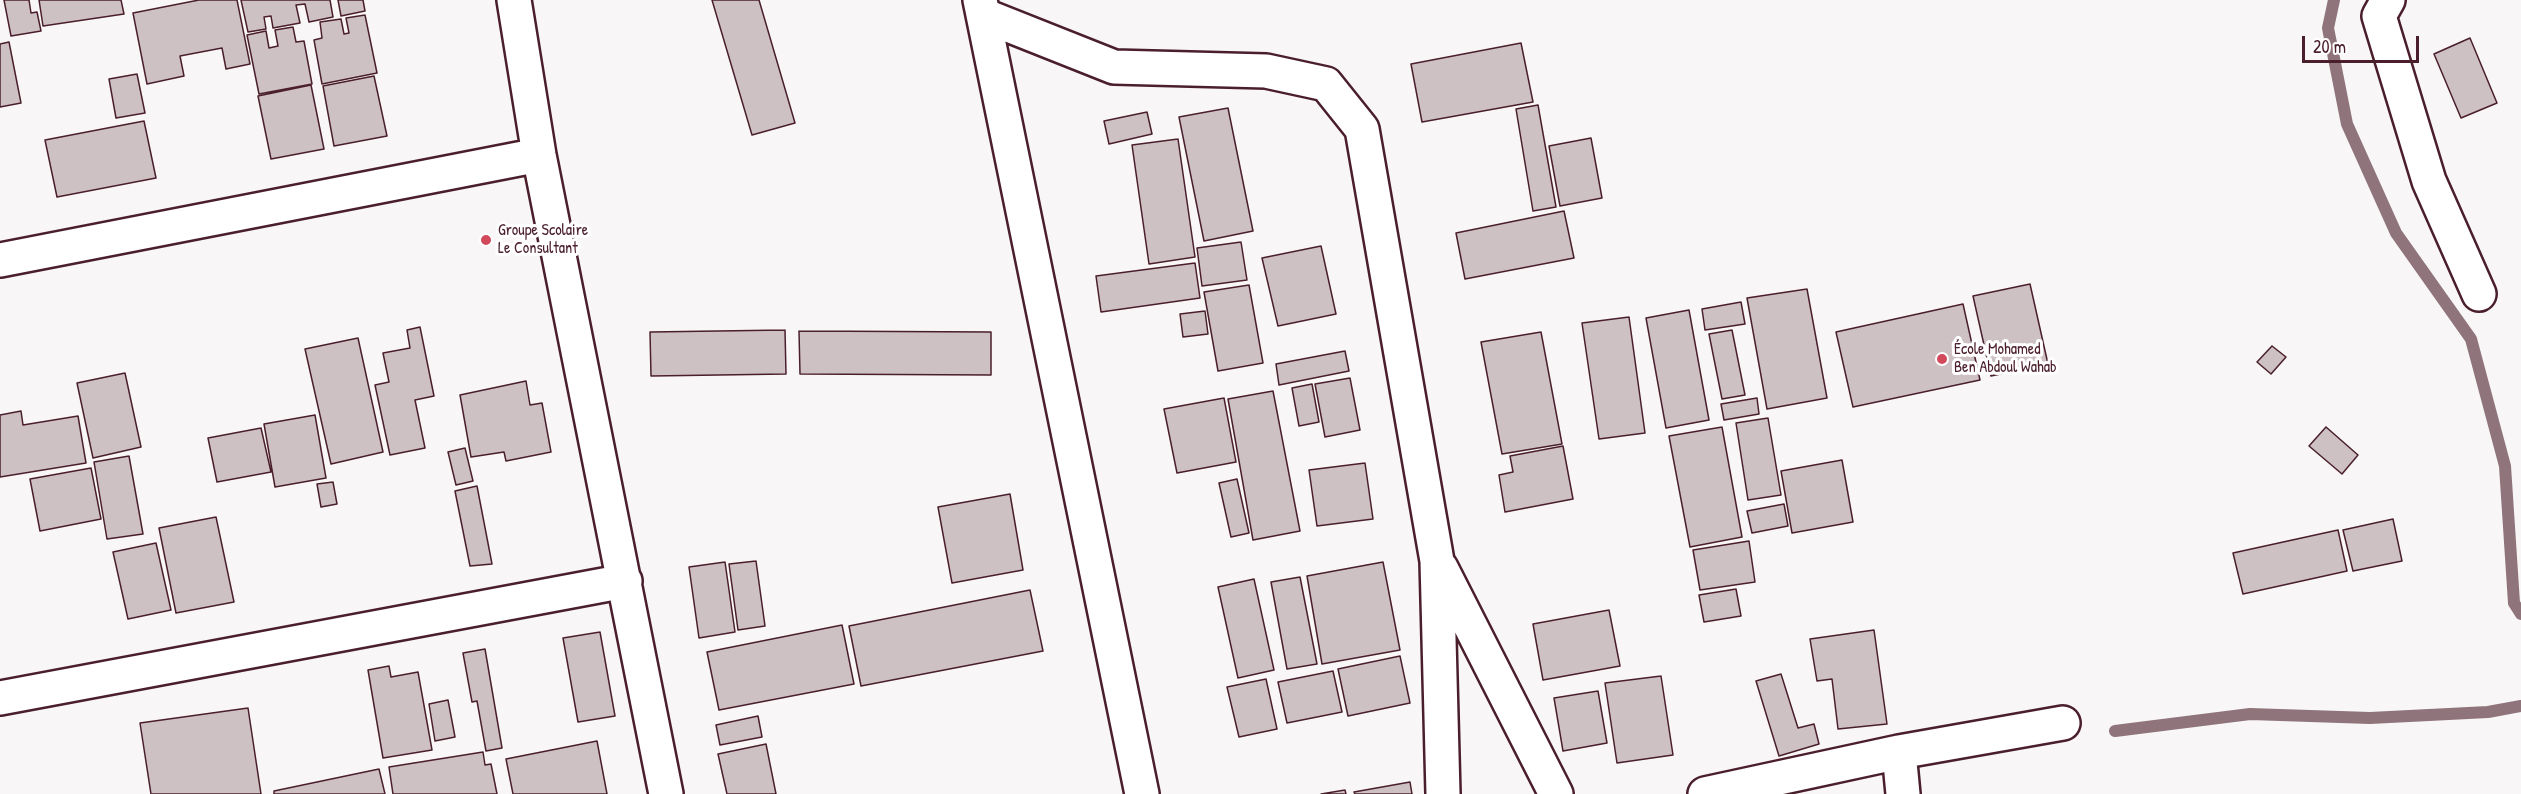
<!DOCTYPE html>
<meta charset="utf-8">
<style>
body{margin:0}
#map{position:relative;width:2521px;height:794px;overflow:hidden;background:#f8f6f7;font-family:"Patrick Hand",sans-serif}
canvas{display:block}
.scale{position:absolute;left:2302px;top:36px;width:117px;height:27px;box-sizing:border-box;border:3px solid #4a1f2b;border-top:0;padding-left:8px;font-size:18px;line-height:21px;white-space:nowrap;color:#4a1f2b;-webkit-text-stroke:4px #fff;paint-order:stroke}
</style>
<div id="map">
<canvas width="2521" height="794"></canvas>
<div class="scale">20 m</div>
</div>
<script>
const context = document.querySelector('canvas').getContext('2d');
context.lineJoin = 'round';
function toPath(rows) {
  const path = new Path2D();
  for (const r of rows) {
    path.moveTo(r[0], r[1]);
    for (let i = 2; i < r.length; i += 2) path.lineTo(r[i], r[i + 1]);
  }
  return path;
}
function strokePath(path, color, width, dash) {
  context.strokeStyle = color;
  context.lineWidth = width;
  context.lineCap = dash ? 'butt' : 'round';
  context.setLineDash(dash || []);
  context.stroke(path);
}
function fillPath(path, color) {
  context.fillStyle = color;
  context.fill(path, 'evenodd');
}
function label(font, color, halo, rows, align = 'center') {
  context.font = font + ' "Patrick Hand",sans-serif';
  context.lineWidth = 6;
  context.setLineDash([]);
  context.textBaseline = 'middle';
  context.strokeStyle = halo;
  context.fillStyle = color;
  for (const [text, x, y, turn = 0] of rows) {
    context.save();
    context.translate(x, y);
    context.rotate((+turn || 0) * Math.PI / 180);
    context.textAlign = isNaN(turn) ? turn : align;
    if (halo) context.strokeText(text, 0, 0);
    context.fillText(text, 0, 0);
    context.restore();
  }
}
const stream = toPath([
 [2334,0,2328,28,2347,124,2396,233,2471,339,2505,466,2514,603,2521,614],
 [2115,731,2250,714,2370,718,2488,712,2521,706]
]);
const building = toPath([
 [4,0,29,0,31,13,37,12,41,31,11,36,4,0],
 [39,0,121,0,124,14,43,26,39,0],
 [199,0,237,0,250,64,226,69,222,48,180,56,184,76,147,84,133,13,199,0],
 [241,0,330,0,333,17,309,22,305,4,296,5,300,23,273,28,271,16,264,17,266,29,248,32,241,0],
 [338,0,363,0,365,11,341,16,338,0],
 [712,0,759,0,795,123,752,135,712,0],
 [365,15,377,73,322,84,314,40,322,38,320,22,341,19,344,34,349,33,346,18,365,15],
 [293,27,296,42,304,41,312,84,259,94,247,35,266,31,269,48,278,46,275,30,293,27],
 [2470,38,2497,103,2461,118,2434,54,2470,38],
 [9,42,21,103,0,107,0,44,9,42],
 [1521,43,1533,102,1422,122,1411,64,1521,43],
 [137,74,145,113,116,118,109,79,137,74],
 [374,76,387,136,334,146,323,86,374,76],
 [311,85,324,149,271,159,258,96,311,85],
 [1538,105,1556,207,1533,211,1516,109,1538,105],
 [1228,108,1253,231,1204,241,1179,117,1228,108],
 [1147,112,1152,134,1109,144,1104,121,1147,112],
 [144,121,156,178,57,197,45,140,144,121],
 [1591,138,1602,198,1560,206,1549,146,1591,138],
 [1178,139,1195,257,1149,264,1132,145,1178,139],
 [1564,211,1574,258,1465,279,1456,233,1564,211],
 [1241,242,1247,280,1202,286,1197,248,1241,242],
 [1321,246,1336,314,1278,326,1262,258,1321,246],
 [1195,263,1200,298,1101,312,1096,276,1195,263],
 [2030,284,2048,364,1991,376,1973,296,2030,284],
 [1249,285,1263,363,1218,371,1204,292,1249,285],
 [1807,289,1827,398,1767,409,1747,298,1807,289],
 [1741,302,1745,324,1705,330,1702,309,1741,302],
 [1963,304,1980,380,1853,407,1836,332,1963,304],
 [1689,310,1709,420,1666,428,1646,318,1689,310],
 [1205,311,1208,334,1183,337,1180,314,1205,311],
 [1629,317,1645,433,1599,439,1582,323,1629,317],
 [420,327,434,396,415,400,425,448,390,455,375,385,389,382,383,353,410,348,407,330,420,327],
 [785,330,786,374,651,376,650,332,785,330],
 [1732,330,1745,395,1722,399,1709,334,1732,330],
 [799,331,991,332,991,375,800,374,799,331],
 [1541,332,1562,444,1502,454,1481,342,1541,332],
 [358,338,383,452,331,464,305,349,358,338],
 [2272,346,2286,357,2271,374,2257,362,2272,346],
 [1345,351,1349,371,1279,385,1276,364,1345,351],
 [125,373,141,447,93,458,77,383,125,373],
 [1350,378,1360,430,1325,437,1315,384,1350,378],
 [526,381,530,405,542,403,551,452,506,461,504,452,471,457,460,395,526,381],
 [1312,384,1319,422,1299,426,1292,388,1312,384],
 [1273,391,1300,531,1253,540,1228,399,1273,391],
 [1224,398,1236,462,1177,473,1164,409,1224,398],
 [1757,398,1759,414,1724,420,1721,404,1757,398],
 [21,411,23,425,78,416,86,463,0,477,0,415,21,411],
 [315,415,326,478,275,487,264,424,315,415],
 [1768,418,1781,495,1748,500,1736,423,1768,418],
 [1722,427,1742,537,1690,547,1669,436,1722,427],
 [2326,427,2358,455,2342,474,2309,446,2326,427],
 [261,428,271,472,217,482,208,438,261,428],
 [1563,446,1573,499,1505,512,1499,475,1513,472,1510,456,1563,446],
 [465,448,473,481,456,485,448,452,465,448],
 [129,456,143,534,107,539,94,462,129,456],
 [1842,460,1853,522,1792,533,1781,471,1842,460],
 [1365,463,1373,519,1317,526,1309,470,1365,463],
 [91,468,101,519,40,531,30,479,91,468],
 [1237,479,1249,533,1231,537,1219,483,1237,479],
 [333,482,337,504,321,507,317,484,333,482],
 [477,486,492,564,470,566,455,491,477,486],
 [1010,494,1023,570,952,583,938,507,1010,494],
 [1784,504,1788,526,1752,533,1747,511,1784,504],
 [216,517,234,602,176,613,159,528,216,517],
 [2393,519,2402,561,2353,571,2343,530,2393,519],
 [2338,530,2347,571,2243,594,2233,553,2338,530],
 [1749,541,1755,582,1700,590,1693,550,1749,541],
 [156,543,171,610,128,619,113,552,156,543],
 [756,561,765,626,738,630,729,564,756,561],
 [725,562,735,632,699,638,689,567,725,562],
 [1383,562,1400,650,1322,664,1307,576,1383,562],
 [1300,577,1317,664,1287,669,1271,582,1300,577],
 [1254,579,1274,670,1238,678,1218,587,1254,579],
 [1736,589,1741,616,1704,622,1699,595,1736,589],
 [1030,590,1043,651,861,686,849,626,1030,590],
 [1609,610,1620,666,1543,680,1533,624,1609,610],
 [842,625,854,684,719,710,707,652,842,625],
 [1874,630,1887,724,1838,729,1832,679,1817,681,1810,639,1874,630],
 [600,632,615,716,578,722,563,638,600,632],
 [485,649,502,748,486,751,477,701,472,702,463,653,485,649],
 [1400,656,1410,703,1348,716,1338,669,1400,656],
 [389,666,391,677,418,672,432,750,383,758,368,670,389,666],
 [1333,671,1342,712,1287,723,1278,682,1333,671],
 [1781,674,1798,728,1814,724,1819,744,1779,756,1756,681,1781,674],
 [1661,676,1673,755,1617,763,1605,683,1661,676],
 [1266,679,1277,729,1239,737,1227,687,1266,679],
 [1598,691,1607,743,1563,751,1554,698,1598,691],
 [448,700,455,737,435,741,429,704,448,700],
 [248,708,261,794,151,794,140,723,248,708],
 [758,716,762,737,720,745,716,725,758,716],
 [597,741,607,794,513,794,506,759,597,741],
 [766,744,776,794,727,794,718,754,766,744],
 [483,752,485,765,491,764,497,794,393,794,389,767,483,752],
 [379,769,385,794,274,794,274,791,379,769],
 [1410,782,1412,794,1355,794,1354,792,1410,782],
 [1345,790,1346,794,1321,794,1345,790]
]);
const minor = toPath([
 [514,0,539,155,666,794],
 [980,0,1142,794],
 [2388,0,2379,16,2429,181,2479,294],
 [983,15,1114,67,1266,71,1326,84,1362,129,1437,561,1443,794],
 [0,260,539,155],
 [1441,568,1556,794],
 [0,698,625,581],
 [1899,752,1903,794],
 [1705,794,1899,752,2063,723]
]);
const markers = [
 [486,240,6,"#d1495b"],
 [1942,359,6,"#d1495b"]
];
const poiNames = [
 ["Groupe Scolaire",498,231],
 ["Le Consultant",498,249],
 ["École Mohamed",1954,350],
 ["Ben Abdoul Wahab",1954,368]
];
strokePath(stream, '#8f747b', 12);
fillPath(building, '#cdc1c4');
strokePath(building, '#4a1f2b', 1.5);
strokePath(minor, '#4a1f2b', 38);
strokePath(minor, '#fff', 33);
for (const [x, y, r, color] of markers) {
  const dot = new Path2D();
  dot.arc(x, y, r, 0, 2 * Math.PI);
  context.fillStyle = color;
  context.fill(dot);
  strokePath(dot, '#fff', 2);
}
label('16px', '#4a1f2b', '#fff', poiNames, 'left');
</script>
